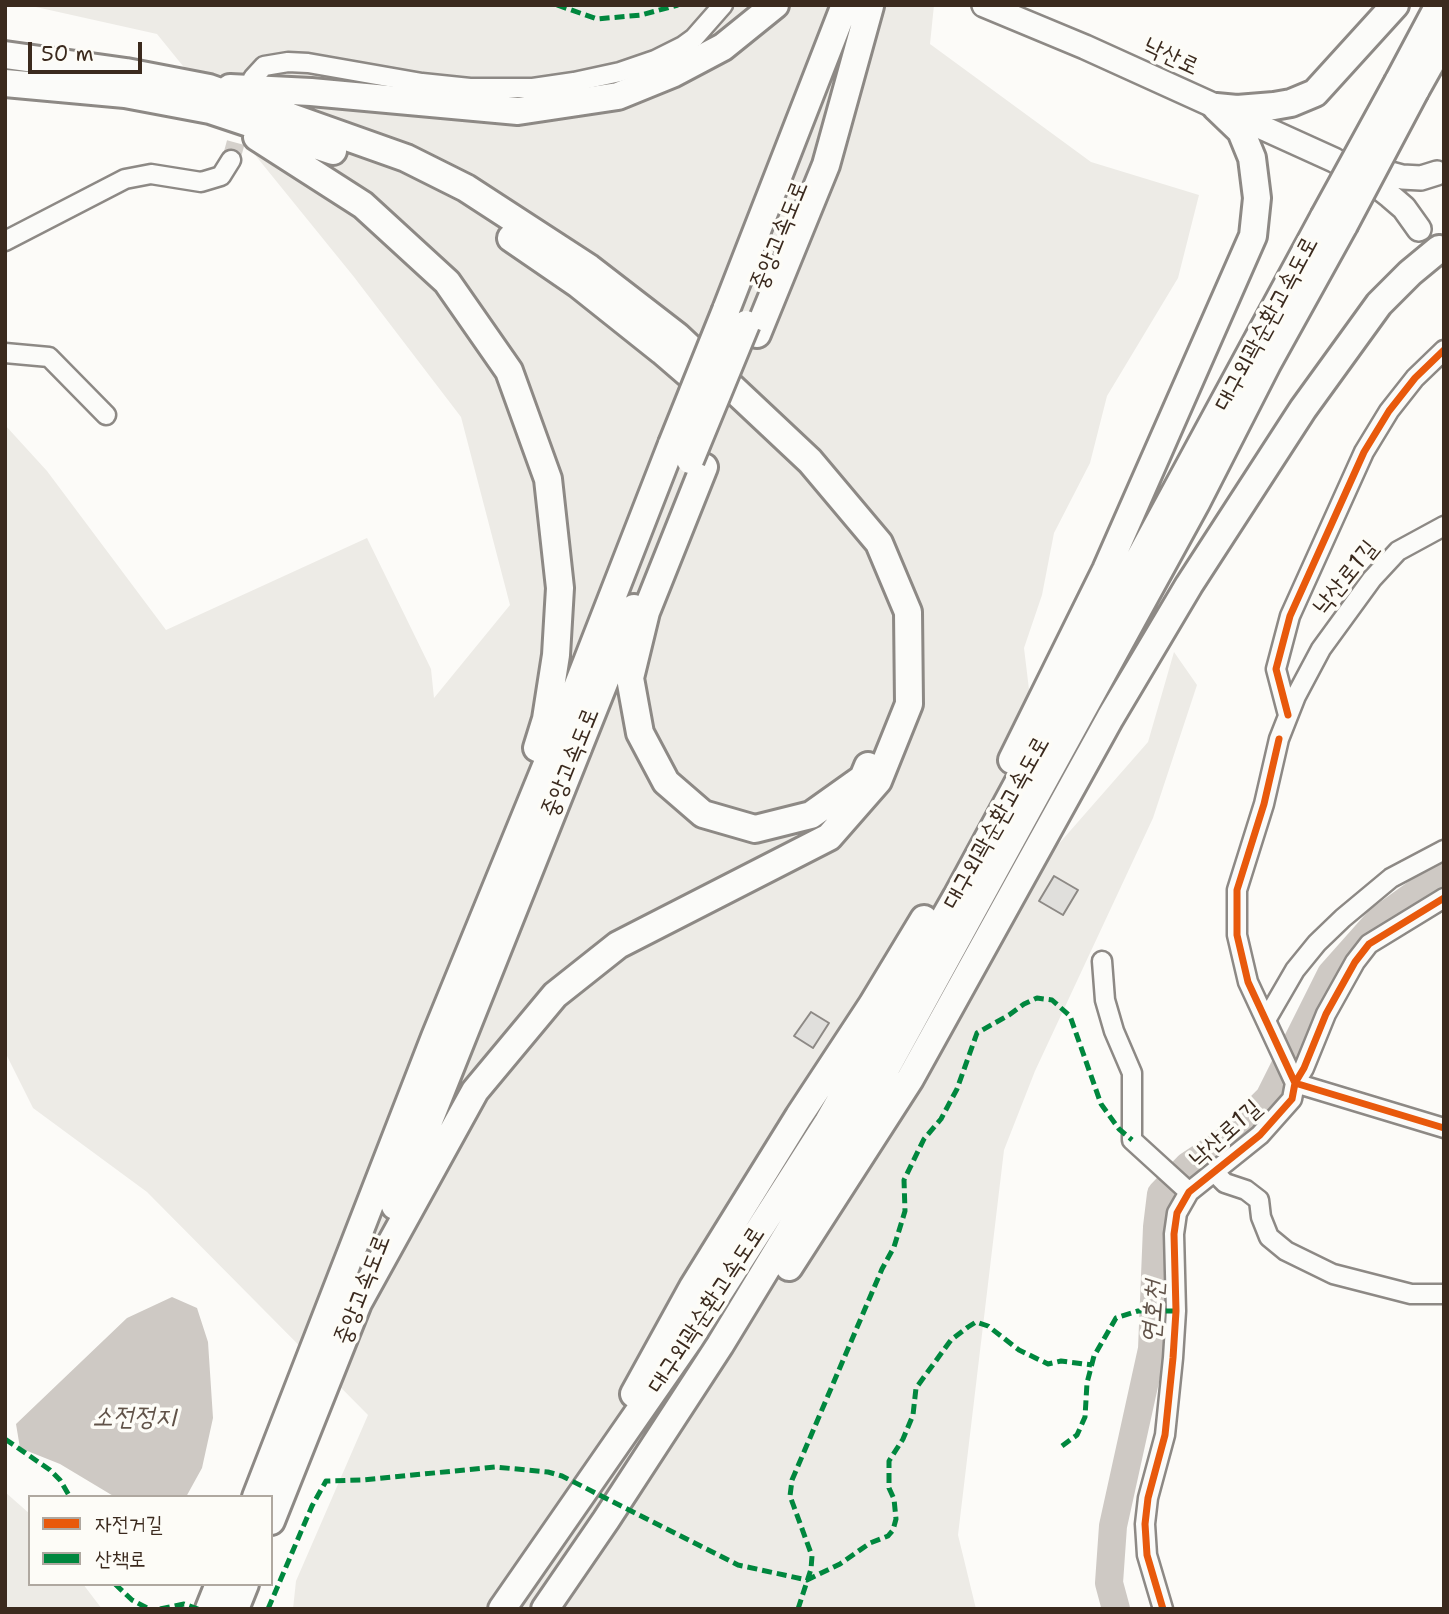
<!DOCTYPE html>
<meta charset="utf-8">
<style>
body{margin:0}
#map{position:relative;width:1449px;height:1614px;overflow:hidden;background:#fcfbf8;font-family:"Shantell Sans","Poor Story",sans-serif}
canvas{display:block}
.frame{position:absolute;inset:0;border:7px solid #3b2a1e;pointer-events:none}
.legend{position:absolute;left:28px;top:1495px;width:245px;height:91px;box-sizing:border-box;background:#fdfcf7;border:2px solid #afa8a0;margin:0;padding:9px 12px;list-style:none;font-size:21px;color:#3b2a1e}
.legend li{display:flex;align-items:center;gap:14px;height:35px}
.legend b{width:35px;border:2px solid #afa8a0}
.scale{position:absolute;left:28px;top:42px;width:114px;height:32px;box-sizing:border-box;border:4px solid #3b2a1e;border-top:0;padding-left:9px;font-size:21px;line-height:24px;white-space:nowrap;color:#3b2a1e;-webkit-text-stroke:5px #fdfcf7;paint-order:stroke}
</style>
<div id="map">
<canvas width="1449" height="1614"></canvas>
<div class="frame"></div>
<ul class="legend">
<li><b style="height:9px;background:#e8590c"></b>자전거길</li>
<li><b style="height:9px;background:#00873e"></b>산책로</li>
</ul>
<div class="scale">50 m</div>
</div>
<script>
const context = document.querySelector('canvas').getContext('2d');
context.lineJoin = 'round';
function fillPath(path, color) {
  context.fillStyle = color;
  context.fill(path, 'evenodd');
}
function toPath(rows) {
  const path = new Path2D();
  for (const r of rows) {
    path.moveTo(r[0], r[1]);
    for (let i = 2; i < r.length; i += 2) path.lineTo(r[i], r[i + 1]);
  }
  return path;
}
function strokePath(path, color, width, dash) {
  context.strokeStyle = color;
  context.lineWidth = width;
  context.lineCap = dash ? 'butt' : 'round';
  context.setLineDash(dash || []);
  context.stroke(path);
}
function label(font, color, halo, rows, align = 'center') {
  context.font = font + ' "Shantell Sans","Poor Story",sans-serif';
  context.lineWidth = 7;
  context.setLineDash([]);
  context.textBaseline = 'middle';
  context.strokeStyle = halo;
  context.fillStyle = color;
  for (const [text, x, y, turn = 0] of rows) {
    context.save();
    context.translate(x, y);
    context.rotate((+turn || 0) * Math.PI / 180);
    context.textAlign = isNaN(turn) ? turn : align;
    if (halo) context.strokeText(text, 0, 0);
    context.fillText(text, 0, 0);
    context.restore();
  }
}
const green = toPath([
 [27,5,934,5,930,44,1091,162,1199,195,1178,278,1107,396,1090,463,1054,533,1042,595,1024,648,1049,855,1148,742,1174,652,1197,685,1153,818,1035,1071,1004,1150,958,1535,976,1609,293,1609,296,1581,368,1415,147,1192,33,1108,5,1052,5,425,47,471,166,630,367,538,431,669,434,698,510,605,461,417,354,277,157,34],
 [5,1492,30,1514,30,1584,83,1584,102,1609,5,1609]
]);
const water = toPath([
 [172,1297,197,1308,208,1342,213,1418,202,1468,186,1497,115,1497,60,1464,20,1448,16,1424,127,1318]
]);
const river = toPath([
 [1116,1609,1109,1583,1113,1526,1152,1349,1157,1227,1161,1194,1188,1166,1227,1140,1269,1098,1331,974,1379,920,1444,873]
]);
const building = toPath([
 [1054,876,1078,890,1063,915,1039,901,1054,876],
 [811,1012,829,1023,813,1048,794,1036,811,1012]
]);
const minorTunnel = toPath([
 [231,160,244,112]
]);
const minor = toPath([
 [253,78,264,66,288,62,308,63,422,83,470,88,533,88,574,82,620,72,655,60,683,46,694,38,723,5],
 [5,241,125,179,151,174,201,182,221,176,231,160],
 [5,353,49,357,106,415],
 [1288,715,1276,669,1290,616,1364,452,1389,411,1415,378,1444,350],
 [1102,961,1105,1000,1114,1031,1132,1073,1132,1140,1189,1192],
 [1266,1020,1295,970,1317,943,1343,918,1391,878,1444,850],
 [1295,1083,1304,1068,1326,1014,1355,962,1369,944,1444,898],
 [1295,1083,1444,1128],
 [1215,1173,1225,1183,1246,1190,1259,1200,1261,1217,1269,1237,1286,1251,1333,1274,1411,1294,1444,1294],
 [1163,1609,1147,1555,1145,1524,1148,1498,1165,1435,1173,1358,1176,1311,1174,1234,1177,1213,1189,1192,1260,1135,1292,1099,1295,1083,1248,982,1237,935,1237,890,1264,804,1279,739,1296,696,1321,649,1372,579,1398,551,1444,526]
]);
const major = toPath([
 [984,5,1085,47,1334,160,1372,182,1390,196,1404,208,1419,229],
 [1358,165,1402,177,1421,178,1437,173]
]);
const highway = toPath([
 [5,55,126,72,209,88,406,158,466,188,589,268,677,336,810,461,879,543,908,612,909,704,878,781,829,837,618,945,555,995,475,1091,358,1303],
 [1398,82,1439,5],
 [5,83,125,94,210,110,333,151],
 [230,88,311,92,518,111,618,96,672,74,723,47,775,5],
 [1415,91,1444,39],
 [1216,107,1237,109,1274,106,1291,103,1315,93,1395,5],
 [257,137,363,205,447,282,509,371,548,479,560,588,556,655,546,719,537,748],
 [511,238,578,284,662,351,713,395],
 [726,310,845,5],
 [757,334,826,165,870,6],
 [704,467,646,612,630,678,640,733,666,782,703,814,755,829,811,815,863,778,868,766],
 [1012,760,1106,570,1253,236,1257,198,1252,158,1241,131,1216,107],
 [395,1206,634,608],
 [789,1267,910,1079,1110,718,1189,585,1303,409,1379,304,1410,273,1439,249],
 [634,1394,693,1287,799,1116,872,1005,924,919],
 [256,1497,435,1037,553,749,672,444],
 [271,1521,364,1288],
 [209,1609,219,1584],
 [235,1609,245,1584],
 [502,1609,690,1338,828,1122,957,896,1324,217],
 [545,1609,606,1520,720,1345,866,1105,1196,503,1267,364,1344,225]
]);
const highwayBridge = toPath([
 [1324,217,1398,82],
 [1344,225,1415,91],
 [672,444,726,310],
 [690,460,746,324]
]);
const quiet = toPath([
 [557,5,597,19,641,15,678,5],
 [5,1439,50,1470,60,1480,70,1497],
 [1062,1446,1077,1435,1085,1417,1087,1383,1094,1356,1116,1318,1138,1311,1176,1311],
 [115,1584,132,1600,149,1609],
 [160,1609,184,1604,198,1609],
 [268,1609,312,1506,326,1481,362,1480,495,1467,548,1472,562,1476,738,1565,807,1580,840,1564,870,1543,888,1536,893,1530,896,1519,894,1499,889,1488,889,1461,903,1439,913,1415,916,1388,951,1340,968,1327,976,1322,988,1326,1019,1350,1048,1364,1061,1361,1092,1365],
 [798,1609,811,1569,812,1556,790,1496,792,1480,882,1269,894,1247,905,1211,904,1180,924,1139,941,1119,957,1089,977,1033,1009,1015,1024,1004,1037,998,1052,1000,1070,1016,1101,1104,1119,1129,1132,1140]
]);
const cycleway = toPath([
 [1288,715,1276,669,1290,616,1364,452,1389,411,1415,378,1444,350],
 [1295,1083,1304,1068,1326,1014,1355,962,1369,944,1444,898],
 [1295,1083,1444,1128],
 [1163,1609,1147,1555,1145,1524,1148,1498,1165,1435,1173,1358,1176,1311,1174,1234,1177,1213,1189,1192,1260,1135,1292,1099,1295,1083,1248,982,1237,935,1237,890,1264,804,1279,739]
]);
const streetNames = [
 ["낙산로",1171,57,25],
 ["중앙고속도로",780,236,-68],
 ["대구외곽순환고속도로",1267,324,-62],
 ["낙산로1길",1346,578,-51],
 ["중앙고속도로",571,763,-68],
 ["대구외곽순환고속도로",997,823,-61],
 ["낙산로1길",1226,1134,-42],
 ["중앙고속도로",363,1290,-69],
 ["대구외곽순환고속도로",707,1310,-57]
];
const waterNames = [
 ["연호천",1154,1312,-86],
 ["소전정지",134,1418]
];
fillPath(green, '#edebe6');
fillPath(water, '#cec9c4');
strokePath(river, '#cec9c4', 28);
fillPath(building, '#e0dfdc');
strokePath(building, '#8d8985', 2);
strokePath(minorTunnel, '#d5d1cc', 18, [18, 9]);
strokePath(minor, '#8d8985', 23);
strokePath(major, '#8d8985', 28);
strokePath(highway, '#8d8985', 32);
strokePath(minor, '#fbfbf9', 18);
strokePath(major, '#fbfbf9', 23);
strokePath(highway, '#fbfbf9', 26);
strokePath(highwayBridge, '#8d8985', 32, []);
strokePath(highwayBridge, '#fbfbf9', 26);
strokePath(quiet, '#00873e', 5, [10, 5]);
strokePath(cycleway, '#e8590c', 7);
label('24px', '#3b2a1e', '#fdfcf7', streetNames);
label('italic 26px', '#615349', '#fdfcf7', waterNames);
</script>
